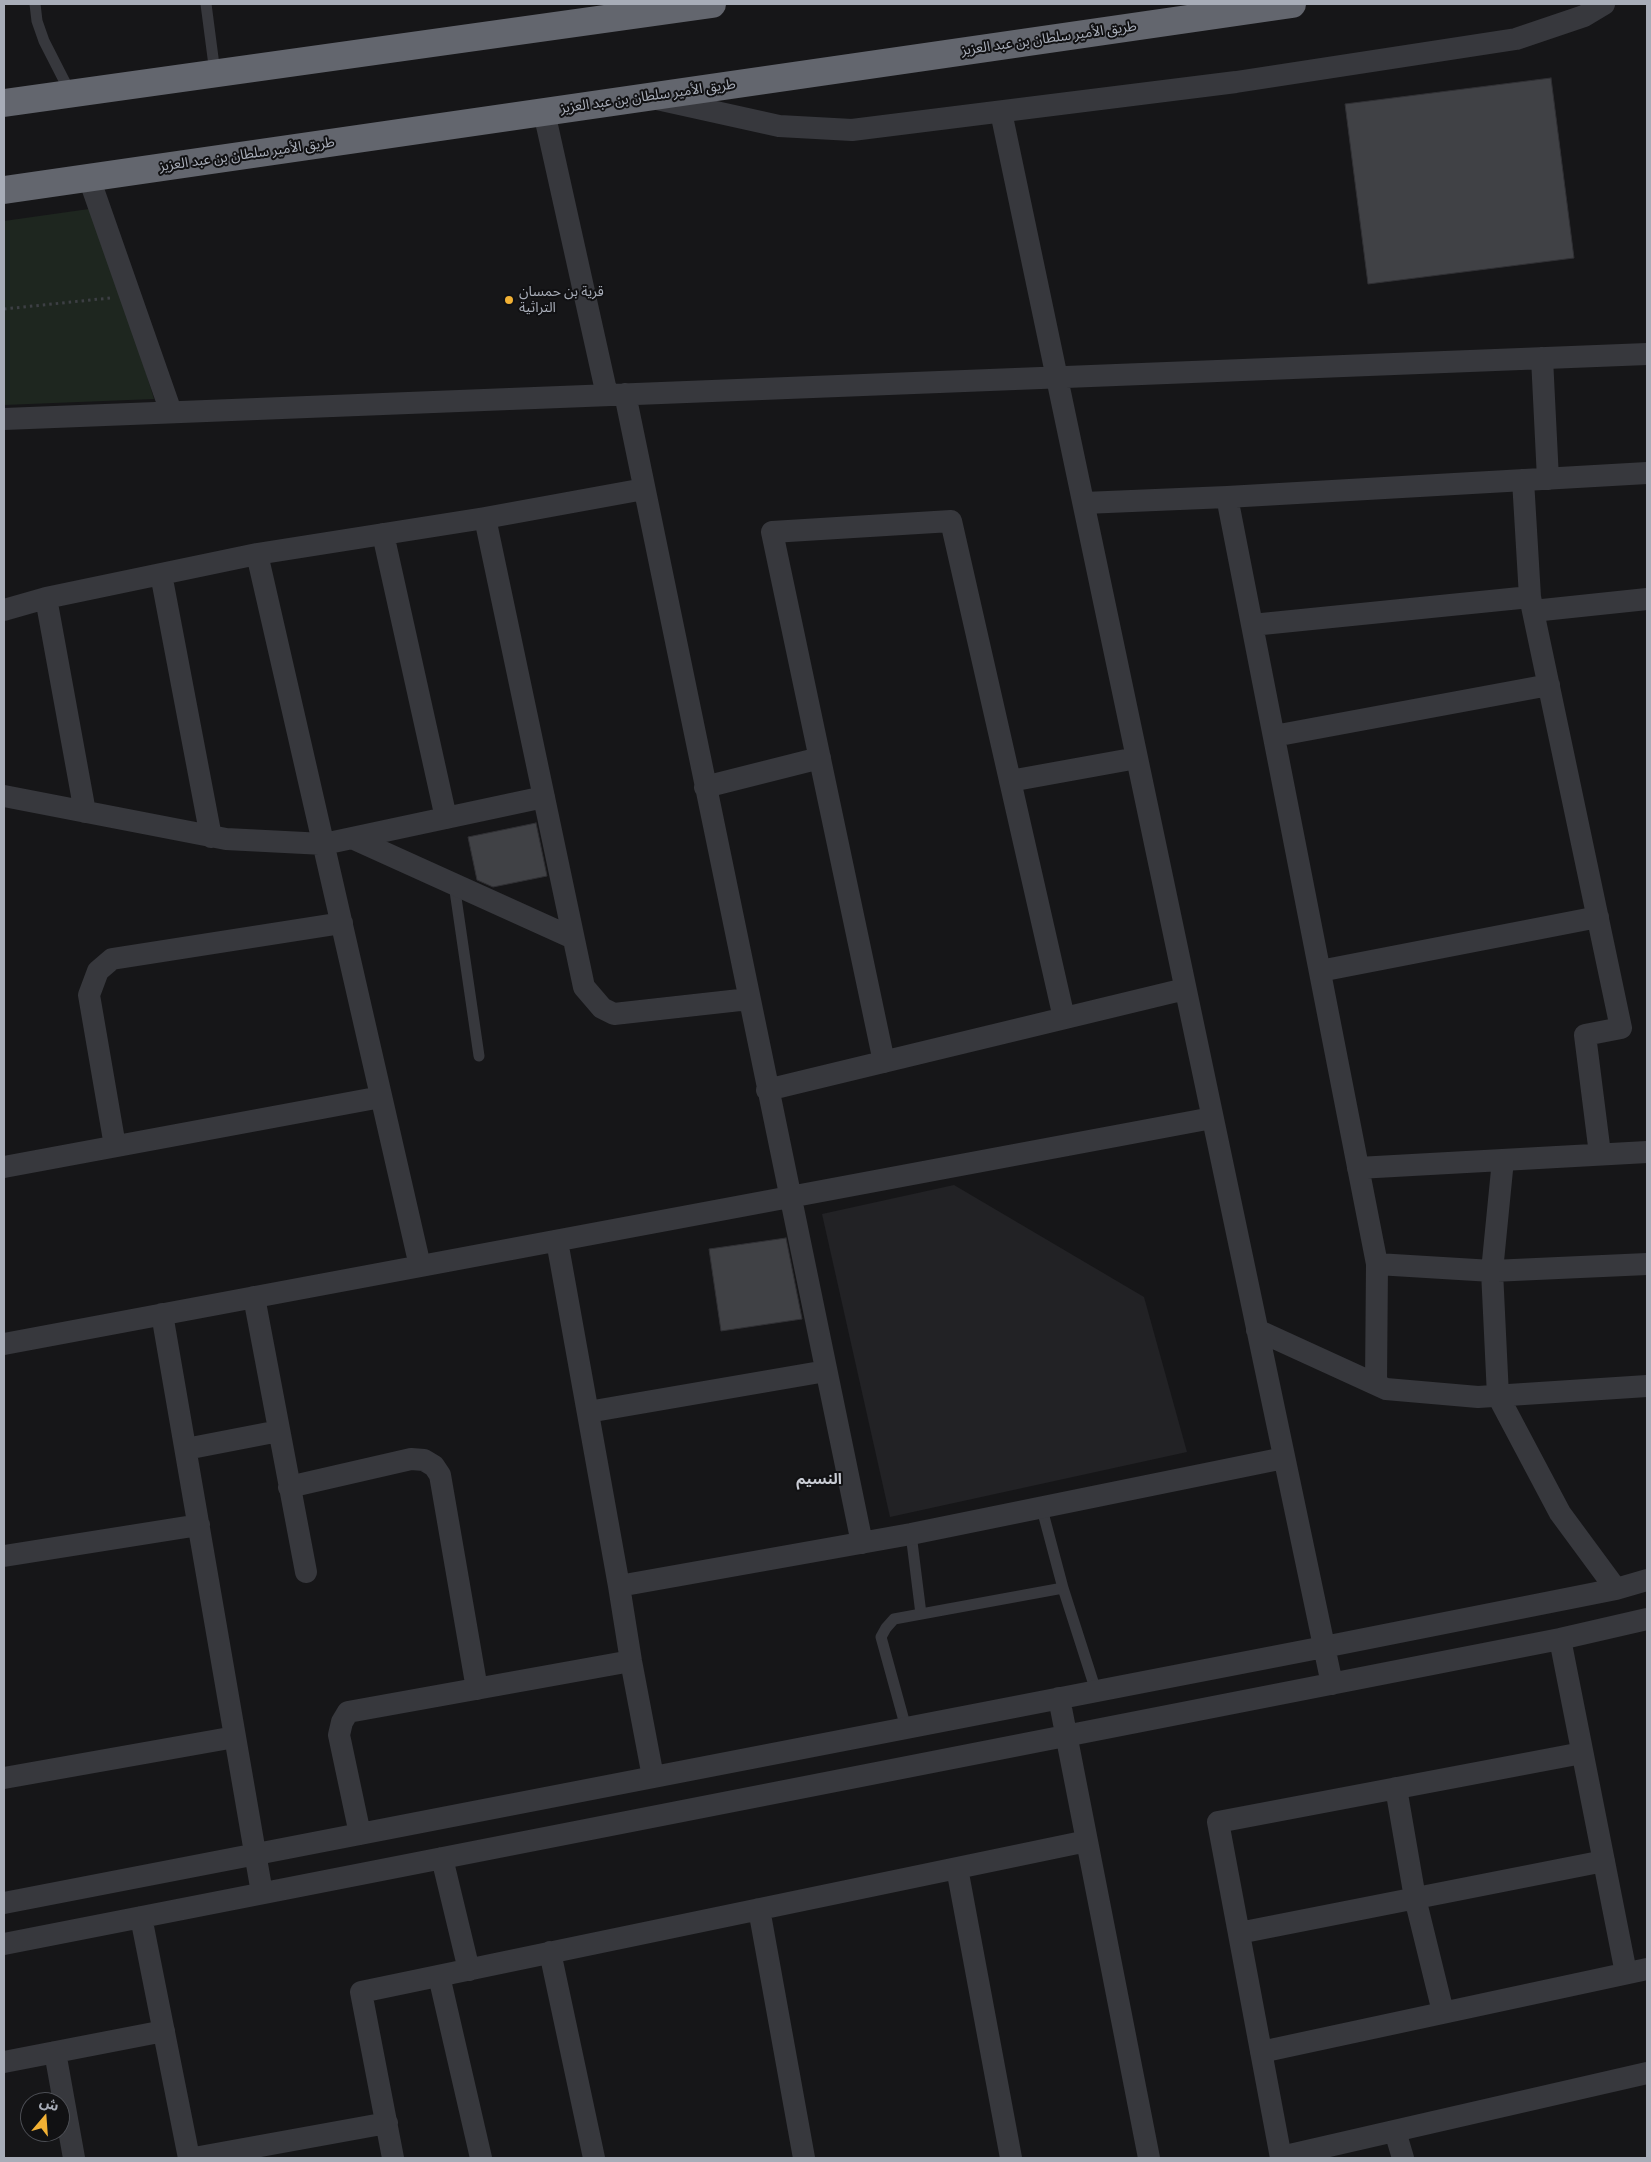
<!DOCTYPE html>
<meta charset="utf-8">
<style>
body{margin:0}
#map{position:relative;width:1651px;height:2162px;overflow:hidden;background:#161618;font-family:"Roboto Condensed","Noto Sans Arabic",sans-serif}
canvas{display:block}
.frame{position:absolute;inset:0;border:5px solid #a8adb8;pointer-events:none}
.north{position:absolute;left:20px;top:2092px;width:50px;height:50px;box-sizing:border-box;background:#111113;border:1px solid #4d4f55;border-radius:50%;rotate:18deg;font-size:14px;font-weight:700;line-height:20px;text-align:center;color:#a8adb8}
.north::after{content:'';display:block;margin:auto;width:18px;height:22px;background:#f2b134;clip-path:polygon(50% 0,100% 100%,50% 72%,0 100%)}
</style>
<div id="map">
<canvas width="1651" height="2162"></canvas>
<div class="frame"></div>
<div class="north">ش</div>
</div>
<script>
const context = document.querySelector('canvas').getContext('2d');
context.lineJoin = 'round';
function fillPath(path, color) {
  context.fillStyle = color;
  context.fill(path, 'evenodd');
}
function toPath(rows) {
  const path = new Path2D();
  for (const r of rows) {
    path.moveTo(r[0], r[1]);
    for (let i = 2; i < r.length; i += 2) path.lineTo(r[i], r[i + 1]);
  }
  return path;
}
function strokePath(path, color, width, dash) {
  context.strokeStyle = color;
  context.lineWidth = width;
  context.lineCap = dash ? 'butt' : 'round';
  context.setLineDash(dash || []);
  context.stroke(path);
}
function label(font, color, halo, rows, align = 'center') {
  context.font = font + ' "Roboto Condensed","Noto Sans Arabic",sans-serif';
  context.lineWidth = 4;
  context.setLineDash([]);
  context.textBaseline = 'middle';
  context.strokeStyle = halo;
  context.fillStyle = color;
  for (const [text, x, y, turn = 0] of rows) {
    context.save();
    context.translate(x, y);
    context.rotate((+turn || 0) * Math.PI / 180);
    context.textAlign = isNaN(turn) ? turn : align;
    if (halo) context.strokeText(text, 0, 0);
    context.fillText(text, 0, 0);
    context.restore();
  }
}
const built = toPath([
 [954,1185,1144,1297,1187,1452,890,1517,822,1214]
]);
const green = toPath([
 [96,208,154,399,4,405,4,221]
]);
const building = toPath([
 [1551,78,1574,258,1368,284,1345,104,1551,78],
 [536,823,547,876,493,887,477,880,468,837,536,823],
 [786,1238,802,1319,721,1331,709,1249,786,1238]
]);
const path = toPath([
 [4,309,110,298]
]);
const lane = toPath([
 [35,4,37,21,44,41,71,94],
 [206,4,215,73],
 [454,884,479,1056],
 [1042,1509,1063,1588,1096,1691],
 [911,1534,921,1614],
 [906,1728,881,1637,886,1628,894,1619,1063,1588]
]);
const street = toPath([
 [657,99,779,126,852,130,1236,82,1516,39,1584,16,1604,4],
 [544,112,607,395],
 [1001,112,1332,1684],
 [89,178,171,412],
 [1542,358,1548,479],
 [625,394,862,1543],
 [4,419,1647,354],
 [1523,480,1530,597,1621,1028,1585,1035,1600,1154],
 [1227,497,1377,1264,1376,1384],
 [1084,503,1227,497,1647,473],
 [485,518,584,987,602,1008,614,1014,749,999],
 [383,534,446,818],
 [257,554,420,1266],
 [161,574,211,837],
 [46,598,85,812],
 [4,610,46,598,257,554,485,518,644,489],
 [1533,611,1647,599],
 [1252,625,1530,597],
 [1274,736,1549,685],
 [1010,781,1137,758],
 [705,787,820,758],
 [4,796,226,839,324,844,544,797],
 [352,838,573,938],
 [1320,971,1598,917],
 [884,1062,772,532,951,521,1064,1018],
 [767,1090,1185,989],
 [115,1146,89,995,98,971,112,959,342,923],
 [1503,1160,1492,1271,1498,1396,1560,1513,1616,1589],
 [4,1167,381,1097],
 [1358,1168,1647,1152],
 [557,1241,619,1586,631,1661,653,1777],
 [1377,1264,1492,1271,1647,1264],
 [254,1297,306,1572],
 [162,1314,262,1893],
 [1257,1330,1386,1389,1478,1397,1647,1386],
 [4,1344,1212,1118],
 [588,1412,826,1371],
 [186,1449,279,1431],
 [289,1487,411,1459,424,1460,434,1466,440,1475,477,1689],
 [4,1556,199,1525],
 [619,1586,911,1534,1284,1458],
 [1560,1639,1626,1973],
 [1059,1698,1149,2158],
 [4,1778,235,1737],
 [1396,1788,1415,1898,1443,2012],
 [360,1834,339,1735,342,1722,348,1712,631,1661],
 [442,1858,469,1970],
 [957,1868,1011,2158],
 [4,1903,1324,1647,1616,1589,1647,1580],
 [759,1909,804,2158],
 [141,1917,189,2158],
 [1239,1933,1604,1861],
 [4,1944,1560,1639,1647,1619],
 [550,1952,594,2158],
 [439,1976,481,2158],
 [55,2052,74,2158],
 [1261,2052,1647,1969],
 [4,2062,164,2031],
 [1395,2131,1403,2158],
 [1281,2157,1647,2073],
 [194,2158,387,2123],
 [393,2158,361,1992,1087,1841],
 [1281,2158,1218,1822,1582,1753]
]);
const highway = toPath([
 [4,103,712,4],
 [4,190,1292,4]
]);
const markers = [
 [509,300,5,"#f2b134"]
];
const streetNames = [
 ["طريق الأمير سلطان بن عبد العزيز",1049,39,-8],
 ["طريق الأمير سلطان بن عبد العزيز",648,97,-8],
 ["طريق الأمير سلطان بن عبد العزيز",247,155,-8]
];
const poiNames = [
 ["قرية بن حمسان",519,292],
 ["التراثية",519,308]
];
const neighbourhoodNames = [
 ["النسيم",819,1480]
];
fillPath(built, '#222225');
fillPath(green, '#1e261f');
fillPath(building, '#404145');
strokePath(building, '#303034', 1);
strokePath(path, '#3d3f44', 3, [2.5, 4]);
strokePath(lane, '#37383d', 11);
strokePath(street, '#37383d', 22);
strokePath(highway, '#63666e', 28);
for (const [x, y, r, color] of markers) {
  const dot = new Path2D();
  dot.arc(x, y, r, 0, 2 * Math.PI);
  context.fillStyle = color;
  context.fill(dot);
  strokePath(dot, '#111113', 2);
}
label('14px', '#a8adb8', '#111113', streetNames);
label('14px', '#a8adb8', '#111113', poiNames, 'left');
label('bold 15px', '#c9ccd4', '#111113', neighbourhoodNames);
</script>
